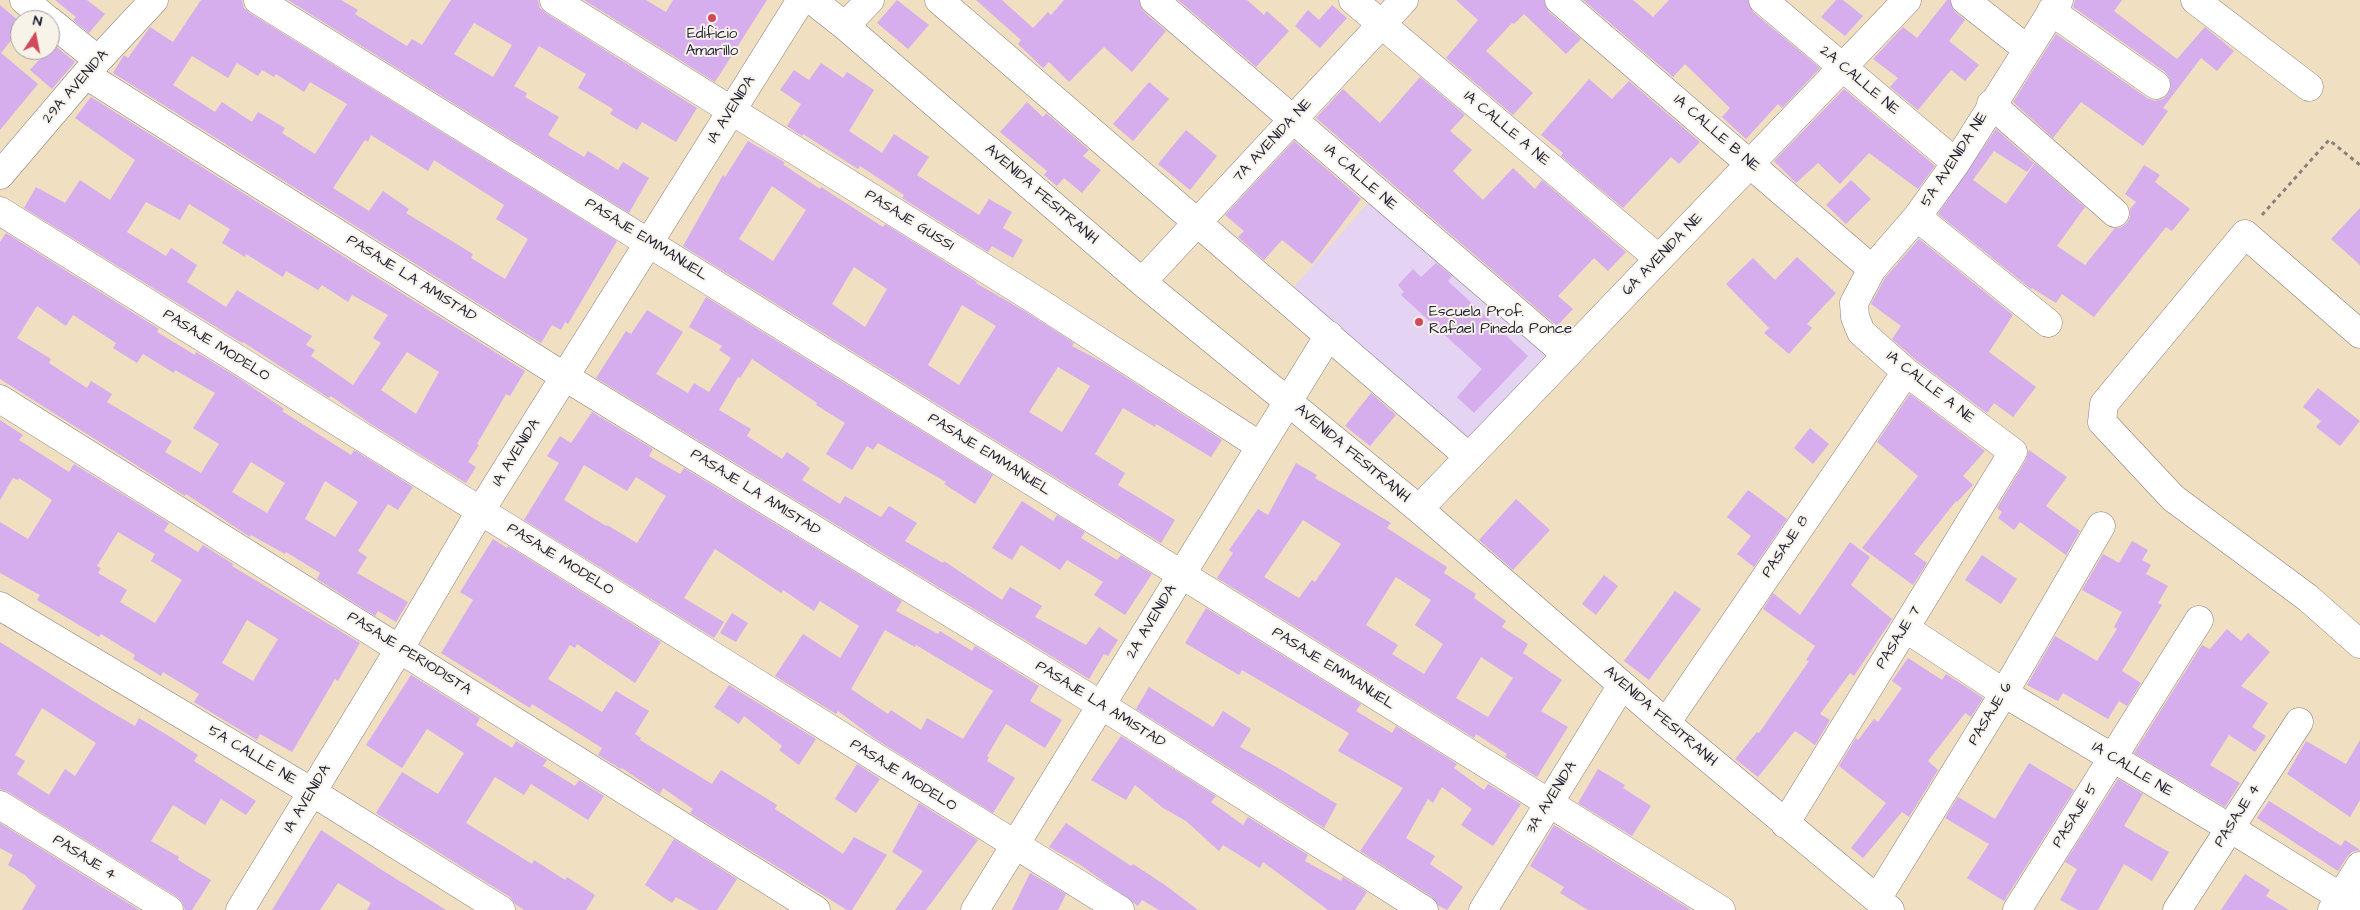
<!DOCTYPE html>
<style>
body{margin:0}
#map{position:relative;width:2360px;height:910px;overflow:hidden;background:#f0dfc1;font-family:"Architects Daughter",sans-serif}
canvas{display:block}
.north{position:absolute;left:10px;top:10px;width:50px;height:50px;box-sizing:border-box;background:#f7f3e8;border:1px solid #a29fa3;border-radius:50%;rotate:11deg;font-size:14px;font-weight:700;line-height:20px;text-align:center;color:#22223b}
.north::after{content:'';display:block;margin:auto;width:18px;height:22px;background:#d1495b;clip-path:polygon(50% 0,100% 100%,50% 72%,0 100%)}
</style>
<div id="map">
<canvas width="2360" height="910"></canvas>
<div class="north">N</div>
</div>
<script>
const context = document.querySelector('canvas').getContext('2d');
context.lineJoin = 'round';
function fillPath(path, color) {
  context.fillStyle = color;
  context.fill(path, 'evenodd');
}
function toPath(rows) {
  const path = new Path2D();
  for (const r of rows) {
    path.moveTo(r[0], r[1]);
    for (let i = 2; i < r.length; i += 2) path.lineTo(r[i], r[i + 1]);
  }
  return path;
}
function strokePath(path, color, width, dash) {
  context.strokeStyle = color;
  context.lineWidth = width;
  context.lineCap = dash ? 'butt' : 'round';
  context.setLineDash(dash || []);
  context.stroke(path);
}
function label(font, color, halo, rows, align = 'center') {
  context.font = font + ' "Architects Daughter",sans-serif';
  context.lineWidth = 4;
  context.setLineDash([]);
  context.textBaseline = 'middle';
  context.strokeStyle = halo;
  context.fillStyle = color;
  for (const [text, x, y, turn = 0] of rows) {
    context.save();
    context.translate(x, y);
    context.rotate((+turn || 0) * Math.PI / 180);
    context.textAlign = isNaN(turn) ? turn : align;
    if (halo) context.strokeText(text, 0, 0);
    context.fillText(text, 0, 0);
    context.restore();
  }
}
const built = toPath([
 [1369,202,1546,355,1470,442,1293,288]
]);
const building = toPath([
 [55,0,87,0,105,14,89,33,73,20,76,17],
 [201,0,242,0,244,8,250,13,617,241,568,324,565,322,561,330,552,325,541,343,113,73,124,55,128,58,150,27,173,42],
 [192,56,228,78,237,63,258,76,262,70,274,77,276,74,304,92,310,82,347,104,315,154,282,133,285,128,258,112,252,122,222,102,215,112,173,85],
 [371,135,428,171,434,160,504,205,496,219,528,239,505,279,471,258,473,254,406,213,409,209,383,191,369,211,333,188,365,140,368,142],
 [288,0,341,0,358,10,355,14,407,46,412,39,422,45,451,0,538,0,540,8,546,13,697,108,676,142,642,122,637,130,610,114,613,109,578,88,586,74,539,46,514,86,527,93,525,97,559,117,548,135,584,157,588,151,618,170,623,162,649,178,629,213],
 [474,23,512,45,493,77,454,54],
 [584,0,646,0,666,12,673,0,767,0,715,82],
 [897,0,929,25,908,49,877,23],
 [976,0,1002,0,1033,28,1048,12,1051,15,1064,0,1139,0,1143,11,1166,31,1132,72,1104,47,1069,82,1049,62,1043,68,1018,44,1021,40],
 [1178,0,1247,0,1264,15,1267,11,1289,31,1256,67],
 [1456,0,1544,0,1549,12,1581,39,1566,54,1524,14,1514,24,1512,23,1486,51,1533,93,1513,115,1446,58,1478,20],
 [1583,0,1633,0,1653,17,1669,0,1748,0,1753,12,1820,68,1782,108,1778,104,1746,139,1722,117,1730,108,1685,64,1673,77],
 [1836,0,1843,0,1863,16,1845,36,1821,17],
 [1947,0,1950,0,1955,12,1965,20,1949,41,1979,65,1965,81,1951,70,1918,110,1890,87,1898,78,1873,59,1903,27,1917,38],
 [2075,0,2122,0,2114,11,2177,59,2205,27,2234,51,2217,71,2201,58,2163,108,2168,111,2143,146,2081,102,2053,138,2013,102,2056,34,2147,98,2155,101,2163,99,2168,94,2171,87,2170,79,2165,72,2073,7],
 [0,5,20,22,20,29,1,53,38,84,0,130],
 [1332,5,1347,18,1320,48,1295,26,1308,10,1319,20],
 [53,44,75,62,52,89,30,70,48,50,50,50],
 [821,63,843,78,847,72,874,90,849,131,882,153,894,134,929,157,917,175,979,215,989,199,1012,212,1003,228,1023,240,1013,258,992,246,988,252,902,198,904,195,860,166,858,169,803,134,802,136,787,126,801,104,780,90,794,70,809,80],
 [1420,77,1465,115,1450,131,1472,150,1453,171,1483,200,1513,168,1535,189,1542,180,1626,252,1608,271,1594,258,1558,296,1573,309,1557,326,1316,118,1343,89,1380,123],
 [1589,79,1612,99,1629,81,1700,142,1679,164,1671,157,1623,208,1561,156,1563,153,1541,135],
 [1149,82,1169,99,1133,141,1113,124],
 [1844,89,1935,166,1918,189,1869,153,1840,184,1818,163,1796,183,1774,161],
 [91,97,525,371,510,396,506,394,477,444,479,445,468,462,476,467,466,483,371,424,331,396,329,398,243,342,242,343,24,208,36,187,65,203,80,180,110,200,135,160,75,118],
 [146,202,180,220,189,204,230,229,222,243,245,257,246,254,283,277,286,271,318,290,322,285,348,302,352,295,388,315,373,338,381,343,353,385,311,356,315,350,306,345,312,336,237,290,226,307,187,282,197,265,171,248,166,256,127,232],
 [407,352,439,372,416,414,381,390],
 [1027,102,1043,117,1046,113,1089,150,1083,156,1101,170,1082,193,1064,178,1057,186,1044,175,1047,171,1000,132],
 [1996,129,2034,163,2027,172,1994,151,1973,180,2006,204,2035,163,2085,207,2057,246,2085,265,2115,228,2120,228,2127,223,2130,217,2130,209,2136,202,2125,194,2144,165,2160,175,2155,182,2190,209,2172,231,2166,227,2094,317,2062,294,2056,303,2032,288,2031,289,1938,214],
 [1186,130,1217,156,1190,190,1158,164],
 [748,141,784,162,784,165,820,189,821,187,883,227,885,224,977,282,976,283,1026,312,1074,343,1072,346,1104,363,1222,440,1211,457,1156,424,1155,427,1123,408,1095,454,1125,473,1118,485,1175,520,1161,543,683,246,723,175,725,177],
 [772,186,806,210,773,261,739,239],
 [854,267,887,289,865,327,832,304],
 [962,305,996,326,959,385,928,365],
 [1058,367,1090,386,1062,432,1029,412],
 [1294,141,1361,199,1312,264,1282,240,1264,260,1238,237,1244,231,1225,215],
 [1851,180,1871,199,1846,224,1826,205],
 [2360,208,2360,265,2331,239],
 [6,233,159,329,157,332,195,355,196,352,240,379,284,409,282,411,351,455,354,450,413,487,398,510,388,504,358,551,367,557,357,573,408,602,396,622,378,611,375,616,317,579,320,573,286,552,285,554,251,535,250,537,186,494,185,496,0,379,0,242],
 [37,306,66,326,73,315,116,343,113,348,137,363,143,354,174,373,175,370,215,393,193,428,219,444,201,473,165,452,172,441,107,402,112,394,91,381,87,388,49,363,51,359,17,338],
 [251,462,285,483,267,513,232,492],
 [325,481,358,502,335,537,305,519],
 [1919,239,2013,315,1989,352,2036,387,2013,417,1994,403,1987,413,1916,360,1892,339,1901,326,1871,304,1885,278],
 [1797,257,1836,293,1807,324,1812,328,1789,354,1764,333,1769,328,1726,284,1753,258,1775,280],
 [1436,263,1452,276,1448,281,1528,356,1474,413,1457,397,1482,369,1401,295,1404,292,1398,285,1413,269,1421,277],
 [706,297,993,475,975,504,944,484,946,482,878,443,873,450,867,446,852,470,826,454,845,423,816,405,817,403,752,359,740,378,738,377,719,410,751,429,747,436,782,459,787,452,810,468,802,480,840,504,845,496,881,517,889,506,917,523,905,541,943,563,944,561,1002,600,1010,587,1042,606,1035,617,1086,645,1099,627,1118,640,1108,656,1104,654,1089,679,596,378,626,331,631,334,647,310,683,332,656,374,688,393,694,383,709,392,731,358,719,350,722,346,689,327],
 [2318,388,2360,421,2340,446,2316,427,2321,421,2303,407],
 [1371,393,1396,415,1370,446,1345,426],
 [1910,394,1985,451,1963,476,1973,485,1957,502,1956,501,1914,554,1927,563,1913,585,1862,548,1918,476,1877,442],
 [592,412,653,449,649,456,680,474,684,468,902,601,896,611,938,634,940,631,972,651,975,646,1039,686,1030,701,1062,720,1045,748,1006,724,987,756,989,757,987,761,1015,778,993,813,874,738,838,711,836,714,775,676,803,634,840,658,859,626,820,601,814,611,783,590,781,593,715,549,684,598,724,622,714,638,524,520,559,463,547,456,560,436,571,443],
 [584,465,627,491,636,477,666,496,637,543,607,525,606,526,564,500],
 [885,630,915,647,916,645,993,691,963,739,927,718,921,730,891,710,888,714,851,689],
 [0,420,23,435,19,440,69,472,74,464,169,523,164,531,198,552,203,545,233,564,232,566,360,643,338,681,335,679,292,752,260,734,257,740,194,702,199,694,163,672,161,676,133,659,135,655,101,634,99,637,37,600,40,595,0,573,0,522,28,539,52,500,19,478,18,480,13,478,0,500],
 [118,532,155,554,151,561,182,580,155,623,120,602,127,590,98,573,101,568,97,566],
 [247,620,278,639,253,681,222,663],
 [1810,428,1829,444,1813,464,1794,448],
 [2029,450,2067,477,2046,506,2080,531,2066,555,2020,522,2014,530,1998,518,2002,512,1997,508,2026,460],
 [1296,463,1317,475,1315,478,1391,523,1387,528,1447,567,1444,573,1476,594,1474,598,1506,621,1502,627,1528,644,1523,653,1562,680,1541,711,1568,727,1537,777,1505,757,1507,754,1476,734,1474,738,1217,578,1233,553,1229,550,1258,509,1268,515],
 [1303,520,1341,544,1315,582,1312,580,1299,598,1264,577],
 [1396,577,1431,600,1415,625,1443,644,1424,674,1392,654,1398,645,1366,625],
 [1481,657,1513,678,1488,717,1456,698],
 [1748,490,1787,519,1754,567,1737,554,1751,536,1727,517],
 [1516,499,1550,530,1513,570,1479,540],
 [1022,501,1053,521,1057,515,1085,532,1081,538,1117,560,1121,555,1152,574,1125,615,1094,595,1103,582,1067,560,1060,570,1021,545,1012,560,992,548],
 [493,539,507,548,508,546,661,642,635,683,577,644,575,648,570,645,548,679,602,712,616,691,649,711,635,734,641,738,640,740,712,784,721,770,777,805,775,809,843,854,854,837,887,855,852,910,847,910,690,813,693,809,663,788,660,794,622,768,621,769,598,755,602,748,532,704,530,708,441,653,473,600,460,592],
 [2132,541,2148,550,2142,560,2151,565,2146,574,2168,586,2158,603,2162,605,2122,671,2141,683,2127,706,2119,701,2108,719,2063,693,2058,701,2027,685,2055,636,2097,661,2117,629,2114,627,2122,612,2082,590,2103,554,2119,563],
 [1850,542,1870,557,1851,585,1892,619,1854,676,1850,673,1820,714,1830,720,1815,745,1795,731,1758,777,1735,759,1757,732,1759,733,1809,661,1806,660,1815,646,1763,609,1773,593,1800,615],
 [1982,555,2017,579,2001,604,1965,580],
 [1604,575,1618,586,1596,615,1582,604],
 [1675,591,1701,609,1649,680,1624,661],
 [1206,608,1361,704,1356,711,1392,733,1396,726,1457,764,1454,768,1484,790,1488,784,1521,804,1493,846,1461,825,1472,809,1442,787,1433,803,1428,799,1406,838,1435,856,1430,864,1463,887,1447,910,1439,906,1432,897,1360,851,1403,788,1338,751,1349,733,1242,670,1239,675,1185,643],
 [732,613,748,623,736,642,720,633],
 [2227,629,2241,641,2248,633,2270,652,2241,686,2268,703,2252,727,2266,736,2255,752,2229,735,2210,765,2240,783,2225,807,2134,753,2202,645,2210,649],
 [0,642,104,708,135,726,139,718,172,738,198,755,194,761,256,801,246,815,221,799,205,825,173,805,151,841,179,857,178,860,211,880,192,910,185,910,182,902,177,897,8,792,0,789],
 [42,708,96,743,75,776,65,769,49,795,17,774,25,761,15,755],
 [1908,658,1942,680,1946,674,1983,698,1971,717,1965,713,1928,761,1938,770,1909,817,1902,812,1863,858,1851,848,1886,803,1839,766,1856,738,1858,740,1874,719,1878,722,1902,688,1892,681],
 [411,675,480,718,476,725,512,748,516,741,547,760,543,766,575,786,579,780,604,796,588,820,531,784,524,795,495,777,466,823,532,864,534,860,565,880,567,877,595,895,586,910,524,910,515,904,510,897,376,813,402,772,438,794,464,753,427,729,402,768,366,745],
 [729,685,816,739,799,765,779,750,782,746,744,716,739,724,714,707],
 [1149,687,1213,727,1223,711,1251,729,1240,747,1280,769,1337,804,1324,828,1136,709],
 [1121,736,1216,796,1211,802,1243,825,1248,817,1308,855,1305,861,1341,881,1343,877,1367,892,1355,910,1328,910,1263,862,1260,868,1223,845,1219,851,1186,821,1163,808,1135,785,1126,800,1091,780],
 [2360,740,2360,800,2350,817,2287,774,2306,741,2346,764],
 [2029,763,2074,790,2004,901,1967,878,1989,844,1945,818,1958,797,1995,819],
 [857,764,880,779,856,813,835,799],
 [1598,769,1625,785,1623,788,1651,806,1632,836,1578,803],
 [2118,779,2143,794,2124,826,2169,852,2152,881,2124,864,2098,910,2078,910,2060,900,2077,869,2065,862],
 [2269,801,2341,846,2345,840,2360,850,2352,852,2347,857,2338,871,2257,818],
 [919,803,978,840,926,910,895,910,923,871,892,852],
 [0,823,139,910,22,910,36,886,25,875,8,865,13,855,0,848],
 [1066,823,1131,866,1133,864,1165,885,1198,910,1159,910,1142,900,1138,906,1079,864,1049,847],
 [1554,825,1691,910,1588,910,1560,893,1564,887,1530,866],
 [321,830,385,872,446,910,367,910,371,903,338,883,320,910,272,910],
 [674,839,737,879,717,910,699,910,676,897,672,903,645,885],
 [1030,873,1066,894,1058,910,1012,910],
 [2245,874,2270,890,2266,896,2289,910,2221,910]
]);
const path = toPath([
 [2262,215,2329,140,2360,165]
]);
const minor = toPath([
 [24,0,48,20],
 [258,0,1721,910],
 [554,0,1034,299,1260,446],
 [812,0,845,26,1142,282,1419,509,1666,723,1890,910],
 [939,0,1469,457],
 [1154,0,1567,355],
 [1353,0,1659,259],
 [1559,0,1872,269],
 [1763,0,1956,163],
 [1965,0,2027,49],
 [2195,0,2309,87],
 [2051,11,2156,85],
 [50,21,98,60],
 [845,26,870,0],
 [86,75,565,377,1101,705,1424,910],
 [1991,104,2115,213],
 [0,175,98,60,154,0],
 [0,211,1120,910],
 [1917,217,2048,323],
 [1142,282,1404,0],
 [2360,334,2245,234,2104,404,2102,422,2173,498,2308,598,2360,644],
 [0,399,816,910],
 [1419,509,1907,0],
 [0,606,312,792,501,910],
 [1905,628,2004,693,2230,828,2360,909],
 [1666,723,1906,372],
 [0,805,169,910],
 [1785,824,2013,452,1906,372,1861,332,1855,317,1854,303,1872,269,1917,217,1956,163,2059,0],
 [1877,899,2004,693,2101,526],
 [240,910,400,648,481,510,801,0],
 [975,910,1329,335],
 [1483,910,1622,685],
 [2017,910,2199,620],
 [2177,910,2299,722],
 [2332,910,2360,866]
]);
const markers = [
 [712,18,5,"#d1495b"],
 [1419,322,5,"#d1495b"]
];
const poiNames = [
 ["Edificio",712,35],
 ["Amarillo",712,52],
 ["Escuela Prof.",1429,313,"left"],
 ["Rafael Pineda Ponce",1429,330,"left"]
];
const streetNames = [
 ["2A CALLE NE",1859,81,40],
 ["29A AVENIDA",76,87,-49],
 ["1A AVENIDA",732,110,-58],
 ["1A CALLE A NE",1506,129,40],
 ["1A CALLE B NE",1716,134,41],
 ["7A AVENIDA NE",1273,141,-47],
 ["5A AVENIDA NE",1955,160,-57],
 ["1A CALLE NE",1360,178,41],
 ["AVENIDA FESITRANH",1041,195,41],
 ["PASAJE GUSSI",909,221,32],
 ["PASAJE EMMANUEL",646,240,32],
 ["6A AVENIDA NE",1663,255,-46],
 ["PASAJE LA AMISTAD",411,279,32],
 ["PASAJE MODELO",216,346,32],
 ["1A CALLE A NE",1930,388,38],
 ["1A AVENIDA",517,453,-58],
 ["AVENIDA FESITRANH",1352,454,40],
 ["PASAJE EMMANUEL",989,455,32],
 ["PASAJE LA AMISTAD",755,493,32],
 ["PASAJE 8",1786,547,-56],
 ["PASAJE MODELO",560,560,32],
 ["2A AVENIDA",1152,622,-59],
 ["PASAJE 7",1899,638,-58],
 ["PASAJE PERIODISTA",409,654,32],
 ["PASAJE EMMANUEL",1333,669,32],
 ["PASAJE LA AMISTAD",1100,705,32],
 ["PASAJE 6",1991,714,-59],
 ["AVENIDA FESITRANH",1660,717,41],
 ["5A CALLE NE",252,756,31],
 ["1A CALLE NE",2132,770,31],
 ["PASAJE MODELO",903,776,32],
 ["3A AVENIDA",1552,798,-58],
 ["1A AVENIDA",308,799,-59],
 ["PASAJE 5",2076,816,-58],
 ["PASAJE 4",2238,816,-57],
 ["PASAJE 4",84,858,32]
];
fillPath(built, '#e4d3f2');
fillPath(building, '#d6aded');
strokePath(minor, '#89807e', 29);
strokePath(path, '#89807e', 3, [4, 4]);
strokePath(minor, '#fff', 28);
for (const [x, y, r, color] of markers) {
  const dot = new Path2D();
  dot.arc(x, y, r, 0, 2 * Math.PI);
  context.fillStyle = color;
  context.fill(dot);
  strokePath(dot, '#f7f3e8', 2);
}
label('15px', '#22223b', '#f7f3e8', poiNames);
label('15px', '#22223b', '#f7f3e8', streetNames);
</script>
